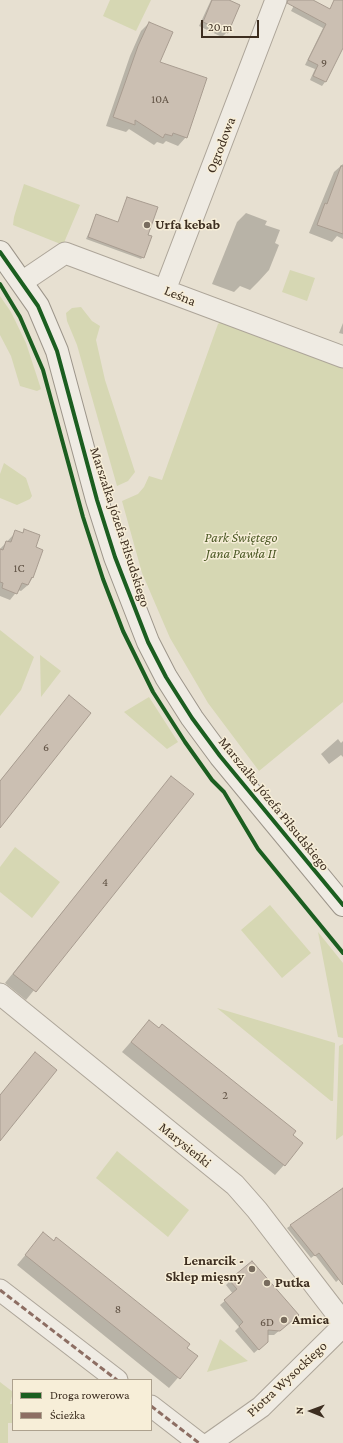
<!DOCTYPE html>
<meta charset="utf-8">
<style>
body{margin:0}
#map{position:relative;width:343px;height:1443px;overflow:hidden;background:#e7e0d1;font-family:"Crimson Pro",serif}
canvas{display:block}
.legend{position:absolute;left:12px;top:1379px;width:140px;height:52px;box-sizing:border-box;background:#f7eed8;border:1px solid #ada18e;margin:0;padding:5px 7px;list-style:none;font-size:12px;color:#3d2e20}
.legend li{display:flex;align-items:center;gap:8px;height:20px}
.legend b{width:20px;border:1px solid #ada18e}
.north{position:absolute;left:291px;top:1391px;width:40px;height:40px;-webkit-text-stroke:3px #f7eed8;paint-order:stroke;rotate:271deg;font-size:11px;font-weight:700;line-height:16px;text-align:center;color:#3d2e20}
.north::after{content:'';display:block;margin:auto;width:14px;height:18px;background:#3d2e20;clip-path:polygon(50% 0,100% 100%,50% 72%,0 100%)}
.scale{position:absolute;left:201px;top:20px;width:58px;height:18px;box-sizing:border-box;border:2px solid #3d2e20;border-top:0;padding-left:5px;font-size:12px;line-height:14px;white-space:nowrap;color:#3d2e20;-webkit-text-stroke:3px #f7eed8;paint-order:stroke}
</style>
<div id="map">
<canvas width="343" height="1443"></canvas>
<ul class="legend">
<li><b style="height:5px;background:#1b5e20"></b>Droga rowerowa</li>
<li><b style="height:5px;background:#8d6e63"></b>Ścieżka</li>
</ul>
<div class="north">N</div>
<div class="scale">20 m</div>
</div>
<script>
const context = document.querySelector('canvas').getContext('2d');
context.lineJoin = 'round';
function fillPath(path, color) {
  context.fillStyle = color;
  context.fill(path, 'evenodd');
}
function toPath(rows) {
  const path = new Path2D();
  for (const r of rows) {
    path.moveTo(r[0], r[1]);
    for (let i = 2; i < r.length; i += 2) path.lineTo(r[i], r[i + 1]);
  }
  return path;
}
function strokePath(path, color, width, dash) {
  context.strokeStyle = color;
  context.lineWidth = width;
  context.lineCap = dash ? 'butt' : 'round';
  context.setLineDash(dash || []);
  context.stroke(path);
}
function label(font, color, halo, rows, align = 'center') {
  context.font = font + ' "Crimson Pro",serif';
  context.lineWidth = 3;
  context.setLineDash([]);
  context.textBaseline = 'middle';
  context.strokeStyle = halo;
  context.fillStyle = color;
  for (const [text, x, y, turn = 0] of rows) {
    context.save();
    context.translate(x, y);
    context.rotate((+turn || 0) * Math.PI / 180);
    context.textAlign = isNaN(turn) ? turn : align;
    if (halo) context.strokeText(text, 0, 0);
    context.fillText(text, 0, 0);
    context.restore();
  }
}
const green = toPath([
 [110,0,151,0,136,31,103,16],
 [24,184,80,205,63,245,13,225,14,217],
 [290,270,315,278,307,301,282,292],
 [0,296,11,312,26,343,41,389,37,391,20,386,11,356,0,335],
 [81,307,92,321,100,326,96,340,105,380,135,472,128,481,117,486,77,345,67,321,66,313,72,308],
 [226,318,343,362,343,702,259,771,208,703,170,638,142,573,122,501,138,494,144,487,149,476,162,480,218,324],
 [4,463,26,478,32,496,30,499,17,505,0,498,0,474],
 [0,630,34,657,21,690,0,716],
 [40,655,61,671,41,697],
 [149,697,178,742,167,749,124,712],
 [15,847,60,882,32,918,0,892,0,867],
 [270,905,311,953,282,978,241,930],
 [318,932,343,963,343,1038,338,1037],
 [217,1008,335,1043,333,1101,331,1101],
 [343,1044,343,1135,336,1140,339,1046],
 [117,1151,189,1210,168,1237,96,1178],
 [220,1339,248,1361,207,1372],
 [0,1382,13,1392,10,1404,13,1404,13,1423,8,1423,8,1443,0,1443]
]);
const shadow = toPath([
 [211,0,226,0,227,32,222,37,199,26],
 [297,0,311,0,343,16,343,45,325,82,322,86,310,80,315,69,305,65,323,28,291,11],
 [149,23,158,63,186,137,178,146,166,141,163,144,157,142,154,145,129,129,126,132,106,126,130,56,141,31],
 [343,164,343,239,337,236,332,242,309,233,334,172],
 [128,198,147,236,143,257,141,259,86,239,97,215,118,223],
 [246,213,267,221,265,225,280,230,275,243,279,245,269,270,259,281,250,290,240,286,234,292,212,284,237,222],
 [343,323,343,334,339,333],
 [25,530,35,548,33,577,28,585,21,591,18,590,10,600,0,596,0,549,16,532,21,534],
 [69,696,0,826,0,781],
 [338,739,341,743,343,741,343,757,341,755,329,764,321,754],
 [171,777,193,794,26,1000,5,983],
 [149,1021,292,1135,284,1165,275,1175,122,1052],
 [35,1053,0,1140,0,1095],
 [343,1189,343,1276,336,1282,315,1255,311,1258,287,1228],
 [43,1234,196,1357,169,1388,17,1265],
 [230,1281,293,1319,274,1335,267,1335,262,1346,254,1353,235,1331,239,1327,220,1305,233,1294,226,1285]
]);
const building = toPath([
 [212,0,229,0,240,5,228,33,203,22,212,0],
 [288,0,313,0,330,9,334,0,343,0,343,48,326,82,313,76,318,65,308,60,326,24,287,3,288,0],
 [149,22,173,32,160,62,207,78,187,138,173,133,172,136,165,134,163,138,135,120,135,125,113,117,138,46,149,22],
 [341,166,343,166,343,234,317,225,325,203,327,204,341,166],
 [127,197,158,207,148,235,152,236,144,258,88,237,96,214,118,222,127,197],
 [24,529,40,535,36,547,43,550,33,578,32,577,28,585,22,583,17,594,2,588,3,583,0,582,0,549,3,550,6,541,11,542,15,530,23,533,24,529],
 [69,695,91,713,0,828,0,781,69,695],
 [171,776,194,794,36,992,13,974,171,776],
 [149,1020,159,1028,162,1024,296,1131,293,1135,303,1143,285,1166,131,1042,149,1020],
 [35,1052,57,1070,0,1141,0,1095,35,1052],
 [343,1188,343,1285,319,1253,315,1256,290,1225,343,1188],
 [43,1232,54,1241,56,1237,190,1344,187,1348,198,1356,180,1379,25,1255,43,1232],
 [252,1261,299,1315,280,1331,268,1330,268,1342,259,1350,239,1326,243,1322,224,1300,237,1289,229,1280,252,1261]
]);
const street = toPath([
 [22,282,65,253,343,357],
 [165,290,276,0],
 [0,994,235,1185,257,1210,343,1322],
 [0,1290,117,1380],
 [151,1406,199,1443],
 [210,1443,261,1407,343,1326]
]);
const secondary = toPath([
 [0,252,38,306,57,351,97,500,115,557,148,642,166,677,192,718,220,756,343,905]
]);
const quiet = toPath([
 [0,1290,117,1380],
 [151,1406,199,1443]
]);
const cycleway = toPath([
 [0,252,38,306,57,351,97,500,115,557,148,642,166,677,192,718,220,756,343,905],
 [0,284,20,317,43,370,83,517,103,579,123,631,153,692,185,742,212,780,224,792,258,849,343,953]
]);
const markers = [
 [147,225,4,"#786c5e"],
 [252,1269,4,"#786c5e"],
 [267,1283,4,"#786c5e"],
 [284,1320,4,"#786c5e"]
];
const numberNames = [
 ["9",324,63],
 ["10A",160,99],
 ["1C",19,568],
 ["6",46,747],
 ["4",105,882],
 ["2",225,1095],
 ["8",118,1309],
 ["6D",267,1322]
];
const streetNames = [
 ["Ogrodowa",221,145,-69],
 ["Leśna",180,296,22],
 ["Marszałka Józefa Piłsudskiego",120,527,72],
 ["Marszałka Józefa Piłsudskiego",274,804,51],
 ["Marysieńki",185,1145,39],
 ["Piotra Wysockiego",287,1379,-43]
];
const poiNames = [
 ["Urfa kebab",155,225],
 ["Lenarcik -",244,1261,"right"],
 ["Sklep mięsny",244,1277,"right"],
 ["Putka",275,1283],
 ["Amica",292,1320]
];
const parkNames = [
 ["Park Świętego",241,538],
 ["Jana Pawła II",241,554]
];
fillPath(green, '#d6d7b3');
fillPath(shadow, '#0003');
fillPath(building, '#cbbfb2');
strokePath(building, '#a89c90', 1);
strokePath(street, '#ada599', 23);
strokePath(secondary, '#9c958a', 24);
strokePath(street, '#efebe3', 21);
strokePath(secondary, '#efebe3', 22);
strokePath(quiet, '#8d6e63', 3, [6, 3]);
strokePath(cycleway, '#1b5e20', 4);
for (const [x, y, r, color] of markers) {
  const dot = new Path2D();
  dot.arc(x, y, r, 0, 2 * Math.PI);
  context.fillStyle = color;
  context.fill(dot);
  strokePath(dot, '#f7eed8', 1.5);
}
label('12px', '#605244', null, numberNames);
label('14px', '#3d2e20', '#f7eed8', streetNames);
label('bold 14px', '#3d2e20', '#f7eed8', poiNames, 'left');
label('italic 14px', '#4d5a26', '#f7eed8', parkNames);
</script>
